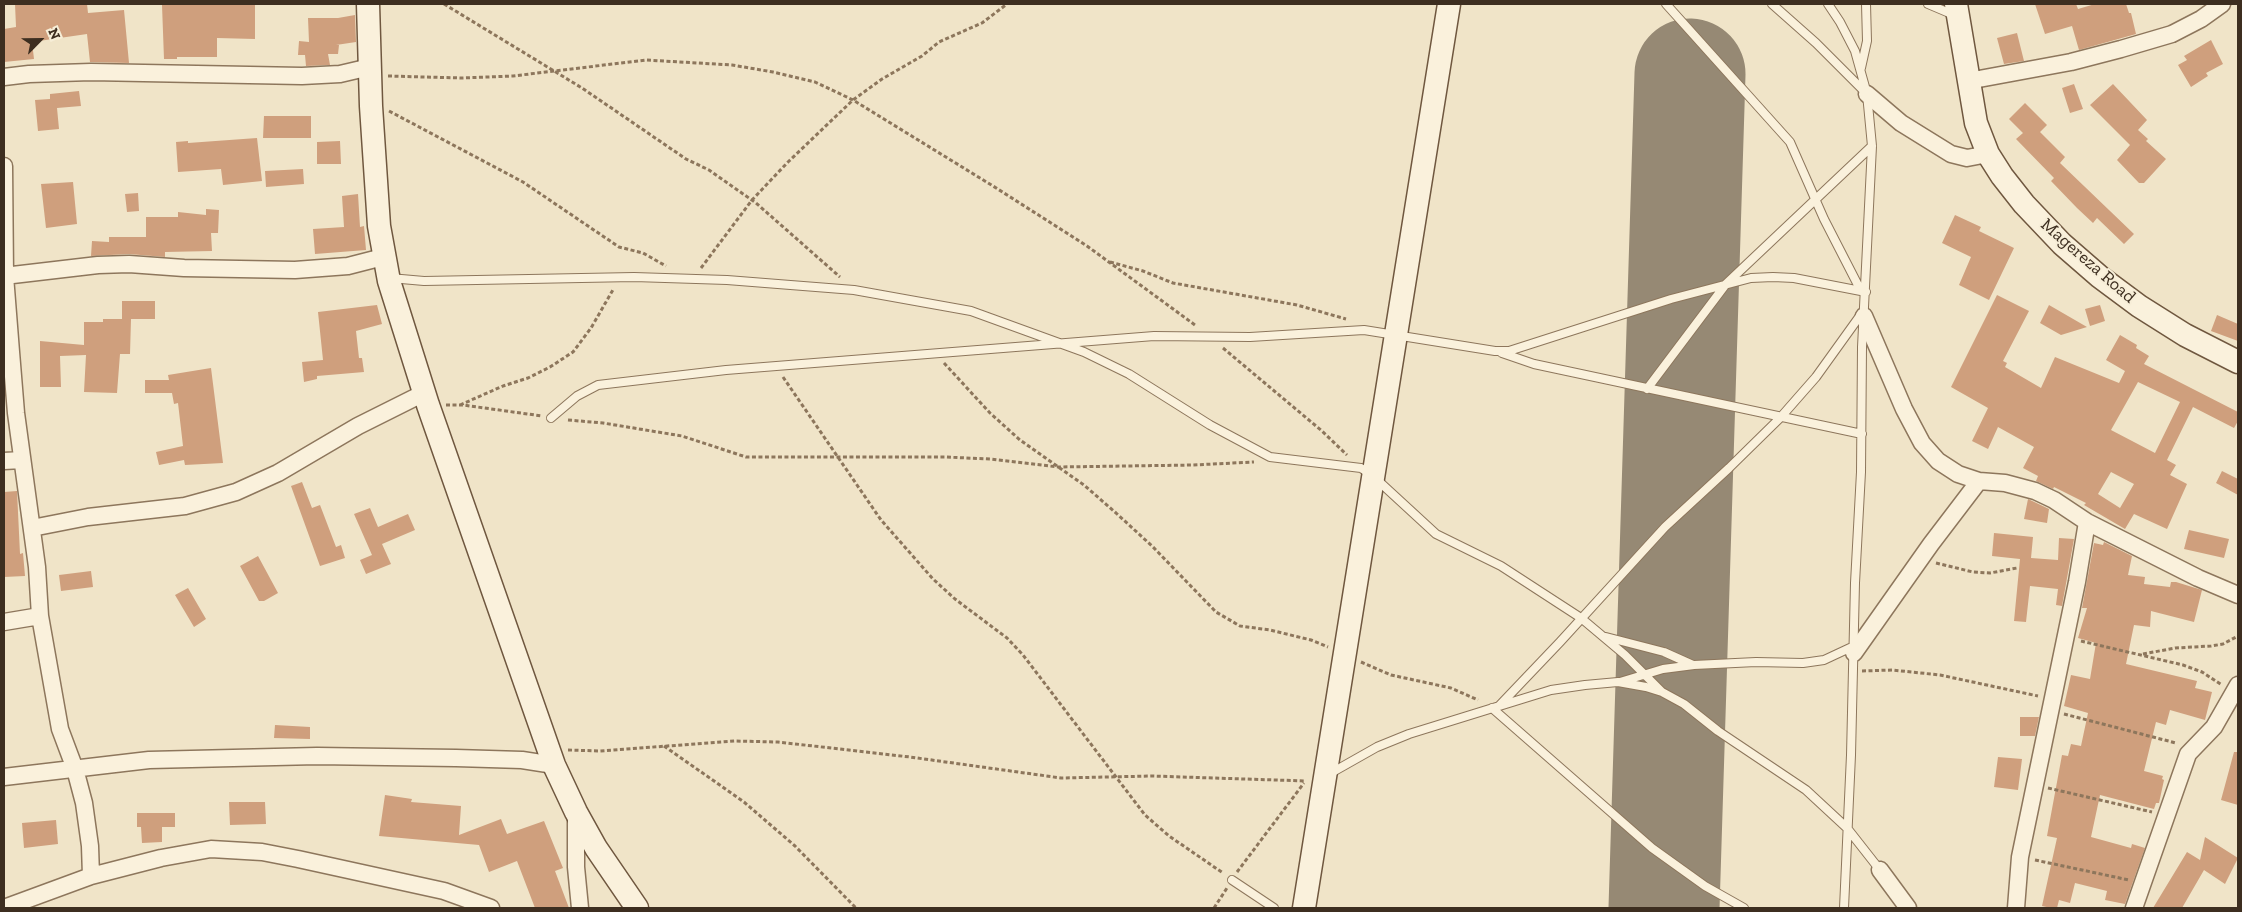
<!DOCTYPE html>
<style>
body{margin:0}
#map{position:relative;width:2242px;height:912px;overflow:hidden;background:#f0e4c8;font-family:"Zilla Slab",serif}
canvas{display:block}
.frame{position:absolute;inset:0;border:5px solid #3d2e20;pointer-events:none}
.north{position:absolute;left:15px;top:15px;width:50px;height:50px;-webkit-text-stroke:4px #f7eed8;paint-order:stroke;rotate:67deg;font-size:14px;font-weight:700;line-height:20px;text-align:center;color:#3d2e20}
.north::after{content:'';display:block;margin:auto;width:18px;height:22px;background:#3d2e20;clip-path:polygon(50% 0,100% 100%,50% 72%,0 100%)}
</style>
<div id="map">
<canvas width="2242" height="912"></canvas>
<div class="frame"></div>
<div class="north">N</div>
</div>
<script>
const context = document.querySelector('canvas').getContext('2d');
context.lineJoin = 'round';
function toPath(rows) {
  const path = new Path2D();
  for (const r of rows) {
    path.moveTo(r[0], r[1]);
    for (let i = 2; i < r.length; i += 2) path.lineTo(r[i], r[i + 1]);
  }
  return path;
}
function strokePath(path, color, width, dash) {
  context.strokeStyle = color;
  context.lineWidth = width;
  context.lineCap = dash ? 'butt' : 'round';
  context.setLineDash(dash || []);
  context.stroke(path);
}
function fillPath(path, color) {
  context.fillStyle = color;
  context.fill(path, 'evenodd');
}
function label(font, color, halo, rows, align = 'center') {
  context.font = font + ' "Zilla Slab",serif';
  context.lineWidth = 4;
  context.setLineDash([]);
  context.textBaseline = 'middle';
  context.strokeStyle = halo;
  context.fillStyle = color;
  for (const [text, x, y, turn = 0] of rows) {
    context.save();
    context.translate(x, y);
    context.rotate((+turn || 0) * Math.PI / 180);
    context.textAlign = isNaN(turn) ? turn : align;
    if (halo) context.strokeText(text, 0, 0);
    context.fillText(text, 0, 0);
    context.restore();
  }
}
const runway = toPath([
 [1664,908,1690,74]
]);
const building = toPath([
 [15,4,87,4,88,13,124,10,129,63,90,62,87,34,32,42,34,59,4,62,4,29,16,27],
 [185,4,255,4,255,39,217,38,217,57,177,57,177,59,164,59,162,5],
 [2035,4,2076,4,2078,9,2095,4,2126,4,2129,13,2131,13,2136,34,2079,50,2072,26,2045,34],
 [355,15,356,42,336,45,339,45,338,54,328,54,330,65,306,66,305,55,298,55,299,41,309,42,308,18,338,18],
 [2017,33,2024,61,2004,64,1997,38],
 [2211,40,2223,64,2206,73,2208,76,2191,87,2178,65,2187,60,2184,56],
 [2074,84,2083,109,2070,113,2062,88],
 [2113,84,2147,120,2138,130,2148,139,2146,141,2166,159,2144,183,2139,183,2117,160,2130,145,2090,105],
 [79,91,81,106,57,108,59,129,38,131,35,100,50,99,50,94],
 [2025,103,2047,125,2040,132,2065,157,2060,163,2134,234,2124,244,2097,218,2093,223,2077,208,2051,181,2054,178,2016,139,2023,133,2009,119],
 [264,116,311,116,311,138,263,138],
 [257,138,262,181,223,185,221,169,178,172,176,142,188,141,188,143],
 [340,141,341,164,317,164,317,142],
 [303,169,304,184,266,187,265,171],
 [73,182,77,224,46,228,41,184],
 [138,193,139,211,127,212,125,194],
 [358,194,360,227,364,226,366,250,315,254,313,229,344,227,342,196],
 [206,209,219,210,218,233,211,233,212,251,165,252,165,257,129,254,91,256,92,241,109,242,109,237,146,237,146,217,178,217,178,212,206,215],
 [1955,215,1981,227,1979,231,2014,248,1989,300,1959,285,1971,257,1942,243],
 [1997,295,2029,311,2003,361,2007,363,2005,367,2041,388,2055,357,2119,383,2125,371,2106,360,2120,335,2137,345,2136,348,2149,356,2144,364,2238,412,2238,421,2234,428,2193,407,2167,460,2176,465,2170,475,2187,484,2167,529,2134,514,2125,529,2084,505,2086,503,2054,487,2053,489,2036,481,2038,476,2023,468,2034,447,1998,427,1988,449,1972,441,1988,408,1951,387],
 [2138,382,2180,402,2155,453,2111,430],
 [2111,472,2134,484,2120,508,2098,494],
 [122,301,155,301,155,319,122,319],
 [377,305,382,324,356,331,359,358,362,358,364,372,317,376,317,379,304,382,302,362,323,360,318,312],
 [2049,305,2087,327,2061,335,2040,323],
 [2100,305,2105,321,2090,326,2085,309],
 [2217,315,2238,324,2238,341,2211,331],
 [103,319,131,319,130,354,120,354,117,393,84,392,86,355,60,356,61,387,40,387,40,341,84,345,84,322,103,322],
 [211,368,223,463,185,465,184,460,159,465,156,452,183,446,178,403,174,404,172,393,145,393,145,380,169,380,168,375],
 [2222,471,2238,479,2238,495,2216,483],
 [302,482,312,508,320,505,336,547,341,545,345,558,320,566,291,486],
 [17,491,20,554,23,553,25,576,4,577,4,492],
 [2028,499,2049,509,2047,523,2024,519],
 [370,508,378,527,408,514,415,530,382,544,391,564,366,574,360,560,372,555,354,514],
 [2189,530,2229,539,2224,558,2184,549],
 [1994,533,2033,537,2031,558,2058,560,2059,538,2074,539,2062,606,2056,605,2058,589,2030,586,2026,622,2014,621,2020,559,1992,556],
 [2104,542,2132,556,2128,575,2145,577,2144,584,2170,587,2171,582,2176,582,2202,590,2194,622,2151,611,2150,627,2134,625,2126,664,2197,681,2195,688,2212,692,2205,720,2170,710,2166,725,2156,722,2144,771,2163,776,2162,779,2164,780,2159,803,2156,803,2154,809,2100,795,2091,837,2131,848,2132,844,2145,848,2125,904,2105,900,2107,891,2075,883,2070,903,2059,900,2057,908,2051,908,2042,906,2057,838,2047,836,2062,755,2068,756,2071,744,2081,746,2088,713,2064,706,2071,675,2090,679,2096,643,2078,638,2087,608,2082,608,2094,543,2103,545],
 [258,556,278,593,264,601,259,601,240,566],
 [91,571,93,587,61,591,59,575],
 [188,588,206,619,194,627,175,595],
 [2020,717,2039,717,2035,736,2020,736],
 [275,725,310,727,310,739,274,738],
 [2234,752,2238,752,2238,805,2221,800],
 [1998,757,2022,759,2018,790,1994,787],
 [385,795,412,799,411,802,461,806,459,835,501,819,507,834,544,821,563,868,555,871,569,908,535,908,517,861,489,872,479,845,379,836],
 [229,802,265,802,266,824,230,825],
 [137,813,175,813,175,827,162,827,162,842,142,843,141,827,137,827],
 [56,820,58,844,24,848,22,823],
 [2205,837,2238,858,2225,884,2204,870,2182,908,2153,908,2187,852,2200,860]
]);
const path = toPath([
 [444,4,582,88,686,159,709,170,756,203,840,277],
 [388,76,462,78,513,76,646,60,732,65,773,72,815,82,853,100,993,186,1087,246,1195,325],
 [389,111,523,182,619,247,643,253,666,266],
 [1110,262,1143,271,1173,283,1297,305,1346,319],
 [701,268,752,200,788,162,853,100,882,79,922,56,939,42,982,23,1007,4],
 [1223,348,1322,431,1347,455],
 [944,363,990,413,1020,440,1084,485,1116,513,1152,546,1216,612,1240,626,1270,630,1311,640,1328,647],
 [783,377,881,520,933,579,955,599,1007,638,1023,655,1145,815,1169,836,1223,873],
 [446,405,463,405,542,416],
 [460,405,503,386,528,378,550,367,573,352,591,328,614,288],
 [568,420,603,423,682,436,746,457,945,457,990,459,1058,467,1193,465,1254,462],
 [1936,563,1973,572,1990,573,2017,568],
 [2081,641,2183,665,2202,672,2222,685],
 [2143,654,2175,648,2211,646,2223,644,2238,636],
 [1361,662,1391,675,1451,688,1478,700],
 [1862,671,1892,670,1940,675,2038,696],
 [2064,714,2176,743],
 [664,746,744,802,795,846,856,908],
 [568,750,600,751,735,741,778,742,910,757,1061,778,1152,776,1306,781],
 [2048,788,2152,812],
 [2035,860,2129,880],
 [1237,872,1304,783],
 [1214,908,1227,888]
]);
const lane = toPath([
 [1666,4,1790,142,1824,219,1861,291],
 [1772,4,1816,43,1866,93],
 [1828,4,1840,22,1855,51,1867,94,1872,146,1862,347,1861,472,1855,583,1851,755,1844,908],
 [1928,4,1954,15],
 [1861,68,1867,41,1866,4],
 [390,278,424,281,634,277,727,280,854,290,971,311,1084,352,1129,374,1210,425,1270,457,1361,468,1373,476,1436,534,1501,566,1581,618,1625,655,1662,692],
 [1502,353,1534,364,1862,434],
 [1647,389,1726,284,1872,146],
 [551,418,577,396,598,385,726,370,1154,336,1250,337,1364,330,1495,351,1509,351,1671,299,1751,278,1773,277,1794,278,1866,292],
 [1606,637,1664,652,1693,665],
 [1620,682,1663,669,1694,665,1756,662,1803,663,1824,660,1854,646],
 [1499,706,1560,642,1665,527,1729,468,1780,418,1816,377,1862,313],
 [1492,708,1652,848,1705,886,1744,908],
 [1331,773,1377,747,1409,734,1551,690,1585,685,1618,682,1646,687,1662,692,1684,704,1718,731,1806,790,1847,828,1880,870],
 [1232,880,1274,908]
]);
const street = toPath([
 [4,77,29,74,91,72,302,76,340,74,370,67],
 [1968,81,2071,62,2121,49,2172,34,2201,19,2222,4],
 [1867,94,1901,123,1951,154,1967,158,1988,154],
 [4,166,5,276,11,352,16,413,37,567,40,616,60,729,75,769,84,803,90,846,91,876],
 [4,276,98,265,129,264,184,268,295,270,348,266,383,257],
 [1864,316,1904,409,1922,443,1938,461,1958,474,1979,481,2005,483,2035,491,2054,500,2087,522,2198,578,2238,595],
 [4,461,22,460],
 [32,528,88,517,185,506,236,492,278,473,358,426,424,393],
 [4,622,40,616],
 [1854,653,1931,544,1979,481],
 [4,777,149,760,317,756,456,758,522,760,554,765],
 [576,815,576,867,580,908],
 [1880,870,1908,908],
 [4,908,91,876,161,858,211,849,262,852,298,859,444,891,491,908],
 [2016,908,2020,857,2077,582,2087,522],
 [2134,908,2188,754,2214,727,2238,685]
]);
const secondary = toPath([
 [368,4,371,106,379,226,389,281,428,405,554,765,576,812,596,848,637,908],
 [1956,4,1976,123,1988,154,2002,176,2024,204,2062,244,2100,277,2139,306,2185,335,2238,362],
 [1304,908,1449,4]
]);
const streetNames = [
 ["Magereza Road",2088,261,41]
];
strokePath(runway, '#968974', 111);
fillPath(building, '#cf9f7d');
strokePath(lane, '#8d765c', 10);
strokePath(street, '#8d765c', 19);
strokePath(secondary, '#6f573f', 25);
strokePath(path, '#8d765c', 3, [4, 2.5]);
strokePath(lane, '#faf1dc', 8);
strokePath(street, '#faf1dc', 16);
strokePath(secondary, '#faf1dc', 22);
label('18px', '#3d2e20', '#f7eed8', streetNames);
</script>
